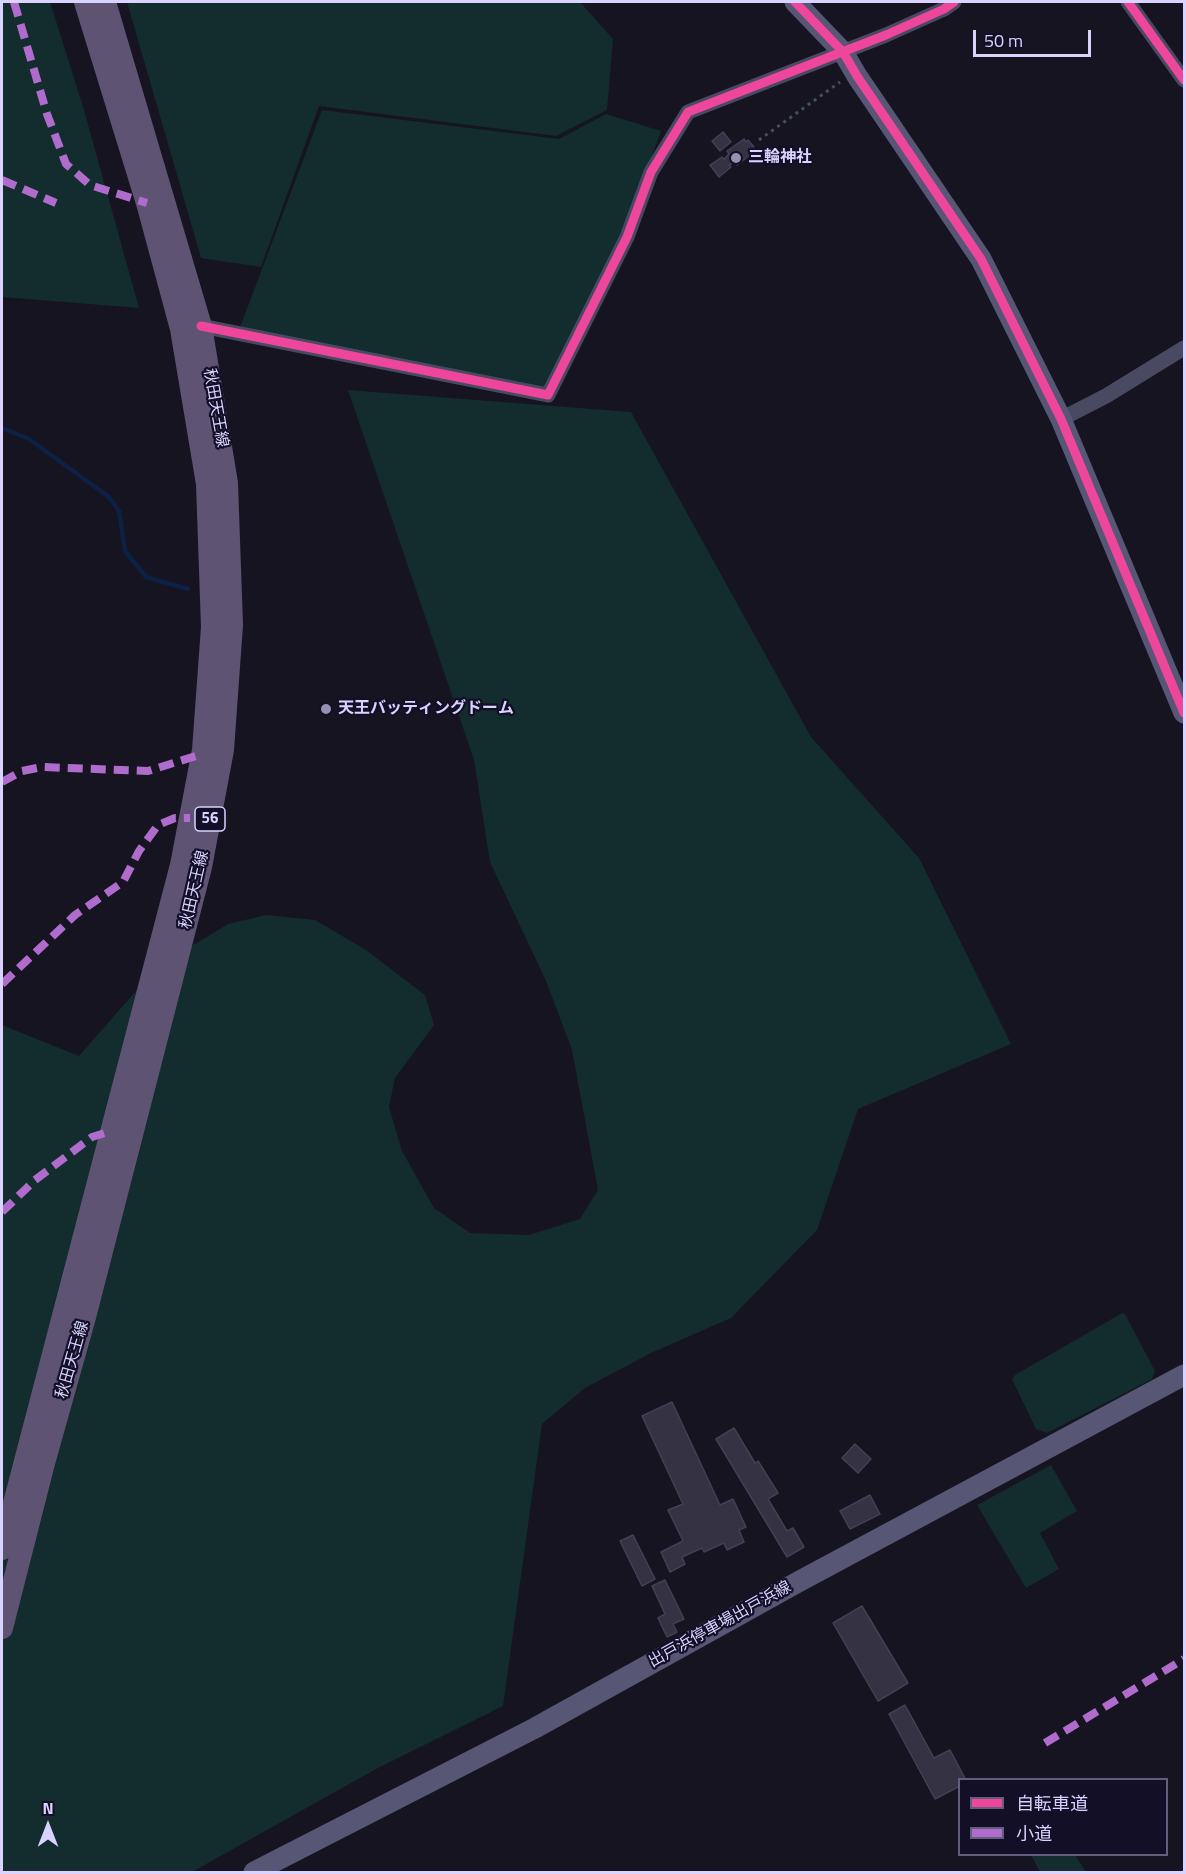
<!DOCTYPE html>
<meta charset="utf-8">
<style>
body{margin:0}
#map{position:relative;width:1186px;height:1874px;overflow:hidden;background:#161421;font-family:"Titillium Web","Noto Sans JP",sans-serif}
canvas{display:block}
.frame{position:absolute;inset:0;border:3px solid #d9d4ff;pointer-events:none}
.legend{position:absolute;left:958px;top:1778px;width:210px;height:78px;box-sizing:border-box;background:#130f26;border:2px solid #625e7d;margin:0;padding:8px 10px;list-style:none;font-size:18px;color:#d9d4ff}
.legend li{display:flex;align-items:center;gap:12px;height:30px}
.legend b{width:30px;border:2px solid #625e7d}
.north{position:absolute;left:18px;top:1796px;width:60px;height:60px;-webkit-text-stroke:4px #130f26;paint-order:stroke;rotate:0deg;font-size:16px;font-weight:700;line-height:24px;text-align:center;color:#d9d4ff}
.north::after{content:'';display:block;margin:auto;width:21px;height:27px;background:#d9d4ff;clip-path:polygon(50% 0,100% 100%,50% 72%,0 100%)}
.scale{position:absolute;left:973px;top:30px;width:118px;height:27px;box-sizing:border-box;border:3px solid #d9d4ff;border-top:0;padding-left:8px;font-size:18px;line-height:21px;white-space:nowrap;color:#d9d4ff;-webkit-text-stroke:4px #130f26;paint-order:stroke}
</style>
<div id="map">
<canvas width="1186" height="1874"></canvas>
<div class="frame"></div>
<ul class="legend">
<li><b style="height:8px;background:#ed469a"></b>自転車道</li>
<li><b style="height:8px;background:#b06ccc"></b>小道</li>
</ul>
<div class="north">N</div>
<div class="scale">50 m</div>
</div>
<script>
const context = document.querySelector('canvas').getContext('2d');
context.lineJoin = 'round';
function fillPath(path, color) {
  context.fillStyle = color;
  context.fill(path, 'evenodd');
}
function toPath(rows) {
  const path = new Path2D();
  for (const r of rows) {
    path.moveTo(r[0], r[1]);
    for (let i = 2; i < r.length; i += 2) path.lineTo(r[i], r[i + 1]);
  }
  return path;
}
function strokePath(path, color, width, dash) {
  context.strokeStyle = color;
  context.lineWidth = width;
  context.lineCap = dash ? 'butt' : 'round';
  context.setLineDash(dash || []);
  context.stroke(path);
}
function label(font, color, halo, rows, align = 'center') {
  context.font = font + ' "Titillium Web","Noto Sans JP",sans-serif';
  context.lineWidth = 4.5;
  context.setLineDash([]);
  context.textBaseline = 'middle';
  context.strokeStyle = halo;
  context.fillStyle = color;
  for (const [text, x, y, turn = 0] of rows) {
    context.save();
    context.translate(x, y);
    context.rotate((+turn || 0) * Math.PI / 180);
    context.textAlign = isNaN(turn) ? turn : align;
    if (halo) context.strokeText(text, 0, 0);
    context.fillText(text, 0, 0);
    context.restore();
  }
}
const green = toPath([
 [2,2,50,2,84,110,139,308,2,297],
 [127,2,580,2,613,39,607,110,556,136,319,106,261,267,201,258],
 [322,110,559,139,606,114,661,131,625,232,546,391,239,330],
 [348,390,631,412,811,737,919,858,1011,1044,858,1109,817,1230,731,1318,651,1353,585,1388,542,1424,503,1706,376,1769,192,1872,2,1872,2,1025,79,1056,157,967,228,924,266,915,315,920,366,950,425,995,434,1025,395,1078,389,1107,402,1151,434,1208,470,1233,529,1235,580,1219,598,1190,572,1050,546,981,490,862,474,760],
 [1122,1313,1125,1314,1155,1371,1152,1379,1047,1433,1036,1429,1012,1379,1015,1375],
 [1051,1465,1077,1511,1040,1533,1059,1569,1026,1588,977,1505],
 [1031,1855,1075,1855,1086,1872,1040,1872]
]);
const stream = toPath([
 [2,428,29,439,109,497,119,511,125,551,146,577,188,589]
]);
const building = toPath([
 [723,132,731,142,720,151,712,141,723,132],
 [744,139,746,142,748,140,754,147,751,149,754,152,737,165,734,162,729,165,731,167,719,177,710,165,722,157,724,159,729,154,727,151,744,139],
 [672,1402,720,1505,733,1499,746,1527,739,1530,744,1542,727,1550,724,1543,704,1552,702,1548,682,1557,685,1564,670,1572,661,1552,683,1541,668,1510,683,1504,642,1416,672,1402],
 [734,1428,755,1463,758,1461,778,1493,768,1499,787,1531,793,1528,804,1547,787,1557,716,1439,734,1428],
 [855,1444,871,1459,858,1473,842,1458,855,1444],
 [870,1495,880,1514,850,1529,840,1511,870,1495],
 [633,1535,655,1579,642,1586,620,1541,633,1535],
 [665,1580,684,1619,673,1624,677,1632,667,1637,658,1618,665,1614,652,1586,665,1580],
 [862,1606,908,1683,878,1701,833,1623,862,1606],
 [905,1705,934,1758,950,1750,966,1780,960,1780,960,1786,935,1799,889,1714,905,1705]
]);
const path = toPath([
 [759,140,840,82]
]);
const street = toPath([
 [1128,2,1184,80],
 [201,326,548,395,627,237,651,172,688,112,886,35,944,9,954,2],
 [1061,419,1106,396,1184,348]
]);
const secondary = toPath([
 [795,2,843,52,857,76,981,259,1061,419,1184,713],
 [254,1872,535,1728,798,1582,1184,1375]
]);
const primary = toPath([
 [2,1549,181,865,203,750,212,627,207,484,181,329,147,203,85,2],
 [2,1628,44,1463,85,1317,201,867,223,750,232,625,227,483,201,326,105,2]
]);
const quiet = toPath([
 [14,2,47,114,66,164,90,185,147,203],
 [2,180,56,203],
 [2,782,22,771,42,767,148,771,202,754],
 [2,984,75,915,123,882,139,851,158,825,175,818,190,818],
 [2,1212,35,1180,92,1137,111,1131],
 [1045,1743,1184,1659]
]);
const cycleway = toPath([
 [795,2,843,52,857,76,981,259,1061,419,1184,713],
 [1128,2,1184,80],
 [201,326,548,395,627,237,651,172,688,112,886,35,944,9,954,2]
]);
const markers = [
 [736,158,6,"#9591b1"],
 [326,709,6,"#9591b1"]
];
const shields = [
 [210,819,30]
];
const shieldNames = [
 ["56",210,819]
];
const poiNames = [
 ["三輪神社",748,158],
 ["天王バッティングドーム",338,709]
];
const streetNames = [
 ["秋田天王線",215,408,80],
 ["秋田天王線",195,890,-77],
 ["秋田天王線",73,1360,-74],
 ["出戸浜停車場出戸浜線",720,1625,-29]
];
fillPath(green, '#132c2d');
strokePath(stream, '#0d2144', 4.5);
fillPath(building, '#343243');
strokePath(building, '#433f54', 1.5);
strokePath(path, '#44505f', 3, [3, 4.5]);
strokePath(street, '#4a4962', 15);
strokePath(secondary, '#575674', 21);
strokePath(primary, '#5e5373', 22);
strokePath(quiet, '#b06ccc', 8, [15, 8]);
strokePath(cycleway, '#ed469a', 9);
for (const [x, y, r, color] of markers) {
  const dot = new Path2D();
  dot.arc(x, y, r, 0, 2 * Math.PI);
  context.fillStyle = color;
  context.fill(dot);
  strokePath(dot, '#130f26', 2);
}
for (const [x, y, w] of shields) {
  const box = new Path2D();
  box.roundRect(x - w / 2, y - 12, w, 24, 4.5);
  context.fillStyle = '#130f26';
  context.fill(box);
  strokePath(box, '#d9d4ff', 1.5);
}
label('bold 15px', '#d9d4ff', null, shieldNames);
label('bold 16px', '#d9d4ff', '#130f26', poiNames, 'left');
label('16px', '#d9d4ff', '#130f26', streetNames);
</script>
